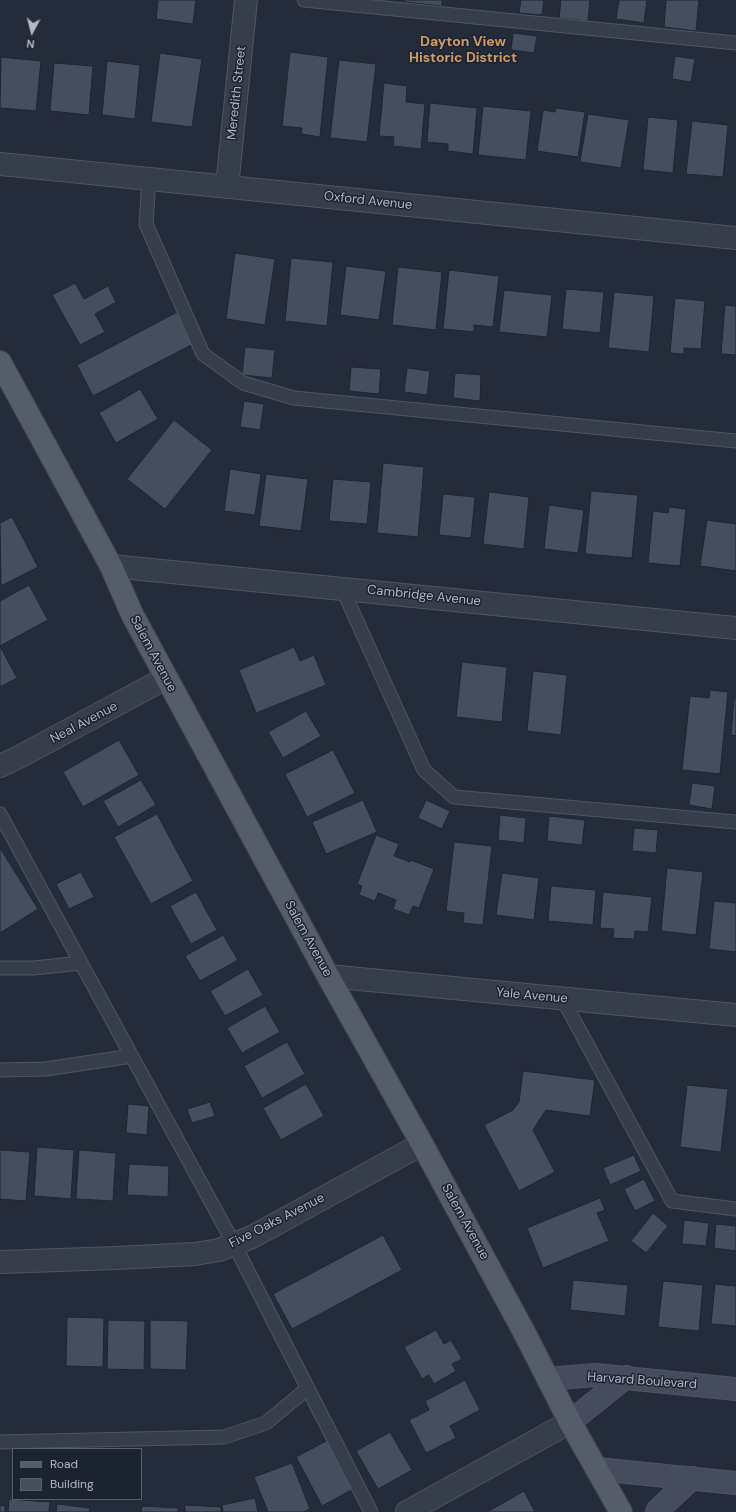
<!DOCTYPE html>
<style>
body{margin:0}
#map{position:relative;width:736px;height:1512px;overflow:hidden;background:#242b3b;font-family:"DM Sans",sans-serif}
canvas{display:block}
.legend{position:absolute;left:12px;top:1448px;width:130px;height:52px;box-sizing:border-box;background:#1c2330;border:1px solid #585f6c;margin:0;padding:5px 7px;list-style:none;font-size:12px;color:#b3b9c7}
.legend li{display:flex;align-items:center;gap:8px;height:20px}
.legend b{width:20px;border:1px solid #585f6c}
.north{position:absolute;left:12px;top:12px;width:40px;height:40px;-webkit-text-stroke:3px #1c2330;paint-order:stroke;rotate:187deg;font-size:11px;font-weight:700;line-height:16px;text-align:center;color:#b3b9c7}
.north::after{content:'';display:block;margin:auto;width:14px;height:18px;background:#b3b9c7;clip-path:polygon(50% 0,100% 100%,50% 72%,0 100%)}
</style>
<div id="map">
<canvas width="736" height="1512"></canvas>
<ul class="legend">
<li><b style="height:5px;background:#555d6b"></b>Road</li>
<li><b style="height:11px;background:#454e5f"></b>Building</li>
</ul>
<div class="north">N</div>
</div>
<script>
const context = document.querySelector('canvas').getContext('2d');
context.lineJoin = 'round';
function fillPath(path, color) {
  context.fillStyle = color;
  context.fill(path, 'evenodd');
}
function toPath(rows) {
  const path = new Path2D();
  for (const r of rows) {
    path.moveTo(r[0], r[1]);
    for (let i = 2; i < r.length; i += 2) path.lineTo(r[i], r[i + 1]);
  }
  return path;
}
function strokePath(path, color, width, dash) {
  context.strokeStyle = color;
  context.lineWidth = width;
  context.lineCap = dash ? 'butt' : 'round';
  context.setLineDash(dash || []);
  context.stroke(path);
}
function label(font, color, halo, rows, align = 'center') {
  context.font = font + ' "DM Sans",sans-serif';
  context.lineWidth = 3;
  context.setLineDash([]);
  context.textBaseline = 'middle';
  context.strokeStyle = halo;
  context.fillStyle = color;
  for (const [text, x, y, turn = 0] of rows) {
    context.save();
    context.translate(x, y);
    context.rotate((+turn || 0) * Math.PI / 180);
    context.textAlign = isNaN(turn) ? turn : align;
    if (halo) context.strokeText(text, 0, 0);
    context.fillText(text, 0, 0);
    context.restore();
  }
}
const building = toPath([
 [158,0,196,0,193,24,156,19,158,0],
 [404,0,442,0,442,6,404,2,404,0],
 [521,0,544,0,542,15,519,13,521,0],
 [561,0,590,0,588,21,559,18,561,0],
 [619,0,647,0,644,23,616,19,619,0],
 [666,0,699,0,696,31,664,27,666,0],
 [513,33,537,36,534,53,511,50,513,33],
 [290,52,328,57,320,137,301,134,302,128,282,126,290,52],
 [160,53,202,59,192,127,151,122,160,53],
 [675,56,695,59,691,82,672,79,675,56],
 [1,57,41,61,36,111,0,108,1,57],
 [339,60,376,64,367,142,330,138,339,60],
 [107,61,140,65,135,119,102,115,107,61],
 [54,63,93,66,89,115,50,111,54,63],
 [384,83,407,86,406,102,425,104,421,149,393,146,394,137,379,136,384,83],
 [430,103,477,108,473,154,448,151,448,144,427,142,430,103],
 [483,106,531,111,526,160,478,155,483,106],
 [556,108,585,112,578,157,537,151,543,110,555,112,556,108],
 [588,114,629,120,621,168,580,162,588,114],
 [648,117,678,120,673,173,643,170,648,117],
 [692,121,728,125,723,177,686,174,692,121],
 [235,253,275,259,265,325,226,319,235,253],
 [291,258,333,262,327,326,285,321,291,258],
 [346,266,386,271,379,320,340,315,346,266],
 [398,267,442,272,436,330,392,325,398,267],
 [449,270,499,276,493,327,474,325,474,332,443,329,449,270],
 [75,283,84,299,108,286,116,302,95,314,105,332,80,345,52,295,75,283],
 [566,289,604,292,600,333,562,329,566,289],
 [504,290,552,295,547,337,499,332,504,290],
 [614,292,654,296,649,352,608,348,614,292],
 [675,298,705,301,701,349,684,348,684,354,670,353,675,298],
 [725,305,736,306,736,355,721,354,725,305],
 [179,311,195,343,93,396,77,365,179,311],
 [245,347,275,350,272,378,242,375,245,347],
 [351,367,381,369,379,394,349,391,351,367],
 [407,368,430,371,427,395,404,392,407,368],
 [455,373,481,375,480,401,453,398,455,373],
 [140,389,158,419,116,443,99,413,140,389],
 [244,401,264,404,260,430,240,427,244,401],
 [174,420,212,450,165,509,127,479,174,420],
 [383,463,424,467,418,537,377,533,383,463],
 [230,469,261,474,255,515,224,511,230,469],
 [266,474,308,479,301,531,259,526,266,474],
 [333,479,371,482,367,524,329,521,333,479],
 [591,491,638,495,632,558,585,554,591,491],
 [489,492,529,497,524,549,483,544,489,492],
 [443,494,475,497,471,538,439,535,443,494],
 [549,505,584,510,578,553,544,549,549,505],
 [669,507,686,509,680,566,648,563,653,511,668,513,669,507],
 [12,517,38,567,1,586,0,523,12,517],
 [707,520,736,524,736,571,700,566,707,520],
 [29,585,48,620,0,646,17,678,0,687,0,601,29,585],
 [294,647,300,661,314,655,326,685,256,713,239,670,294,647],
 [462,662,507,667,502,722,456,717,462,662],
 [533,671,567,675,561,735,527,731,533,671],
 [710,690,728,692,720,774,682,770,690,696,709,698,710,690],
 [734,698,736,698,736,736,731,735,734,698],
 [306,711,321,736,283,758,268,732,306,711],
 [119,740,139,775,83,807,63,772,119,740],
 [333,750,355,793,307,817,285,774,333,750],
 [141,780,156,805,118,827,103,801,141,780],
 [692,783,715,786,712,809,689,805,692,783],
 [363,800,377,832,326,854,312,822,363,800],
 [426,800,450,811,442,829,418,818,426,800],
 [157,814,193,881,151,904,114,837,157,814],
 [500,815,526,818,524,843,498,840,500,815],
 [549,816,585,820,582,845,547,841,549,816],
 [634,828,658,830,656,853,632,851,634,828],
 [376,835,399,844,394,856,410,862,411,860,434,869,419,908,413,906,409,915,393,909,396,900,378,893,375,901,359,895,362,886,357,884,376,835],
 [454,842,492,846,483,925,463,923,464,913,446,911,454,842],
 [0,848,38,909,0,933,0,848],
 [667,868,703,872,696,935,661,931,667,868],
 [81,872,94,897,69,909,56,884,81,872],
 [502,873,539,878,534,920,496,915,502,873],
 [551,886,596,890,593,925,548,921,551,886],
 [196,892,217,930,191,944,170,906,196,892],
 [603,892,652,897,648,932,635,931,634,939,613,938,614,929,600,928,603,892],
 [714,901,736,903,736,952,709,949,714,901],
 [223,935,238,960,200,981,185,956,223,935],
 [248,969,263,995,225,1016,210,991,248,969],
 [265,1006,280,1032,242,1053,227,1028,265,1006],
 [287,1042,305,1074,262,1098,244,1066,287,1042],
 [523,1071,595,1080,590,1116,546,1110,533,1130,555,1172,519,1191,484,1125,513,1110,519,1102,523,1071],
 [306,1084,324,1116,281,1140,263,1108,306,1084],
 [687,1085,728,1089,721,1152,680,1147,687,1085],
 [210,1102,215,1116,192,1123,187,1109,210,1102],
 [128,1104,149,1106,147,1135,126,1133,128,1104],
 [37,1147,74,1150,71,1199,34,1196,37,1147],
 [0,1150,30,1152,26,1201,0,1199,0,1150],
 [79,1150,116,1153,113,1201,76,1199,79,1150],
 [634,1155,641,1171,610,1185,603,1168,634,1155],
 [129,1164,169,1166,168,1197,127,1195,129,1164],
 [644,1179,655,1201,635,1211,624,1189,644,1179],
 [600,1198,605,1210,597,1213,609,1241,543,1268,527,1228,600,1198],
 [653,1213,668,1226,646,1253,631,1241,653,1213],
 [684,1220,709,1223,706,1246,682,1244,684,1220],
 [716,1224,736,1226,736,1251,714,1248,716,1224],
 [383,1235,402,1270,292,1329,273,1294,383,1235],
 [573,1280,628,1285,625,1316,570,1310,573,1280],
 [663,1281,703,1285,699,1331,658,1327,663,1281],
 [715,1284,736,1286,736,1326,711,1324,715,1284],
 [67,1317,104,1318,103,1367,66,1366,67,1317],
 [108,1320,145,1321,144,1370,107,1369,108,1320],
 [150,1320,188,1321,186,1370,150,1369,150,1320],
 [436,1330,444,1344,451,1340,462,1359,452,1364,456,1371,434,1384,429,1375,422,1379,404,1347,436,1330],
 [465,1380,480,1410,450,1426,456,1438,426,1453,409,1420,429,1410,425,1401,465,1380],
 [390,1432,412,1470,378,1489,356,1451,390,1432],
 [330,1439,355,1488,322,1506,296,1457,330,1439],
 [292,1463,310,1509,303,1512,268,1512,254,1477,292,1463],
 [524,1491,535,1512,487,1512,524,1491],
 [255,1498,258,1512,223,1512,222,1505,255,1498],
 [9,1499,50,1502,49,1512,8,1512,9,1499],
 [57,1504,90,1508,89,1512,56,1512,57,1504],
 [0,1505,5,1506,5,1512,0,1512,0,1505],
 [185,1505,221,1507,221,1512,185,1512,185,1505],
 [142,1506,178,1508,178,1512,141,1512,142,1506]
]);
const lane = toPath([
 [304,0,736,43],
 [149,179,146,224,203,354,243,383,294,398,736,441],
 [342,588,424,770,454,797,736,822],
 [0,814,234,1244,371,1512],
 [0,968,34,968,81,963],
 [562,998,672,1201,736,1209],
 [0,1070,46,1069,132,1056],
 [0,1442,224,1437,266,1423,308,1388]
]);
const street = toPath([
 [0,164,736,238],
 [227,187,246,0],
 [111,566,736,628],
 [0,766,19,757,166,678],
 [328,976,736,1015],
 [0,1262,117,1258,195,1254,219,1250,252,1237,422,1144],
 [407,1512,570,1422]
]);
const secondary = toPath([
 [548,1379,595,1375,736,1389],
 [570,1422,626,1377],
 [597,1469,736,1483],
 [657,1512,658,1510,692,1478]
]);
const primary = toPath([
 [0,362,111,566,132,614,328,976,422,1144,523,1330,570,1422,621,1512]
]);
const streetNames = [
 ["Meredith Street",237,93,-84],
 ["Oxford Avenue",368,201,6],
 ["Cambridge Avenue",424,596,6],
 ["Salem Avenue",153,654,62],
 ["Neal Avenue",84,723,-28],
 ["Salem Avenue",308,939,61],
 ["Yale Avenue",532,996,5],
 ["Five Oaks Avenue",277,1221,-27],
 ["Salem Avenue",465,1222,61],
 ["Harvard Boulevard",642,1381,4]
];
const neighbourhoodNames = [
 ["Dayton View",463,42],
 ["Historic District",463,58]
];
fillPath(building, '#454e5f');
strokePath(building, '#1e2532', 1);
strokePath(lane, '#4f5663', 15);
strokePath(street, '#4f5663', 24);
strokePath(secondary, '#4f5663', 24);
strokePath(primary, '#404754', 24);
strokePath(lane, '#373e4b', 13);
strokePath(street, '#373e4b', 22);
strokePath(secondary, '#454c5e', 22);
strokePath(primary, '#555d6b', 22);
label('13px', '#b3b9c7', '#1c2330', streetNames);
label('bold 14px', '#d09c65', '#1c2330', neighbourhoodNames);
</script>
